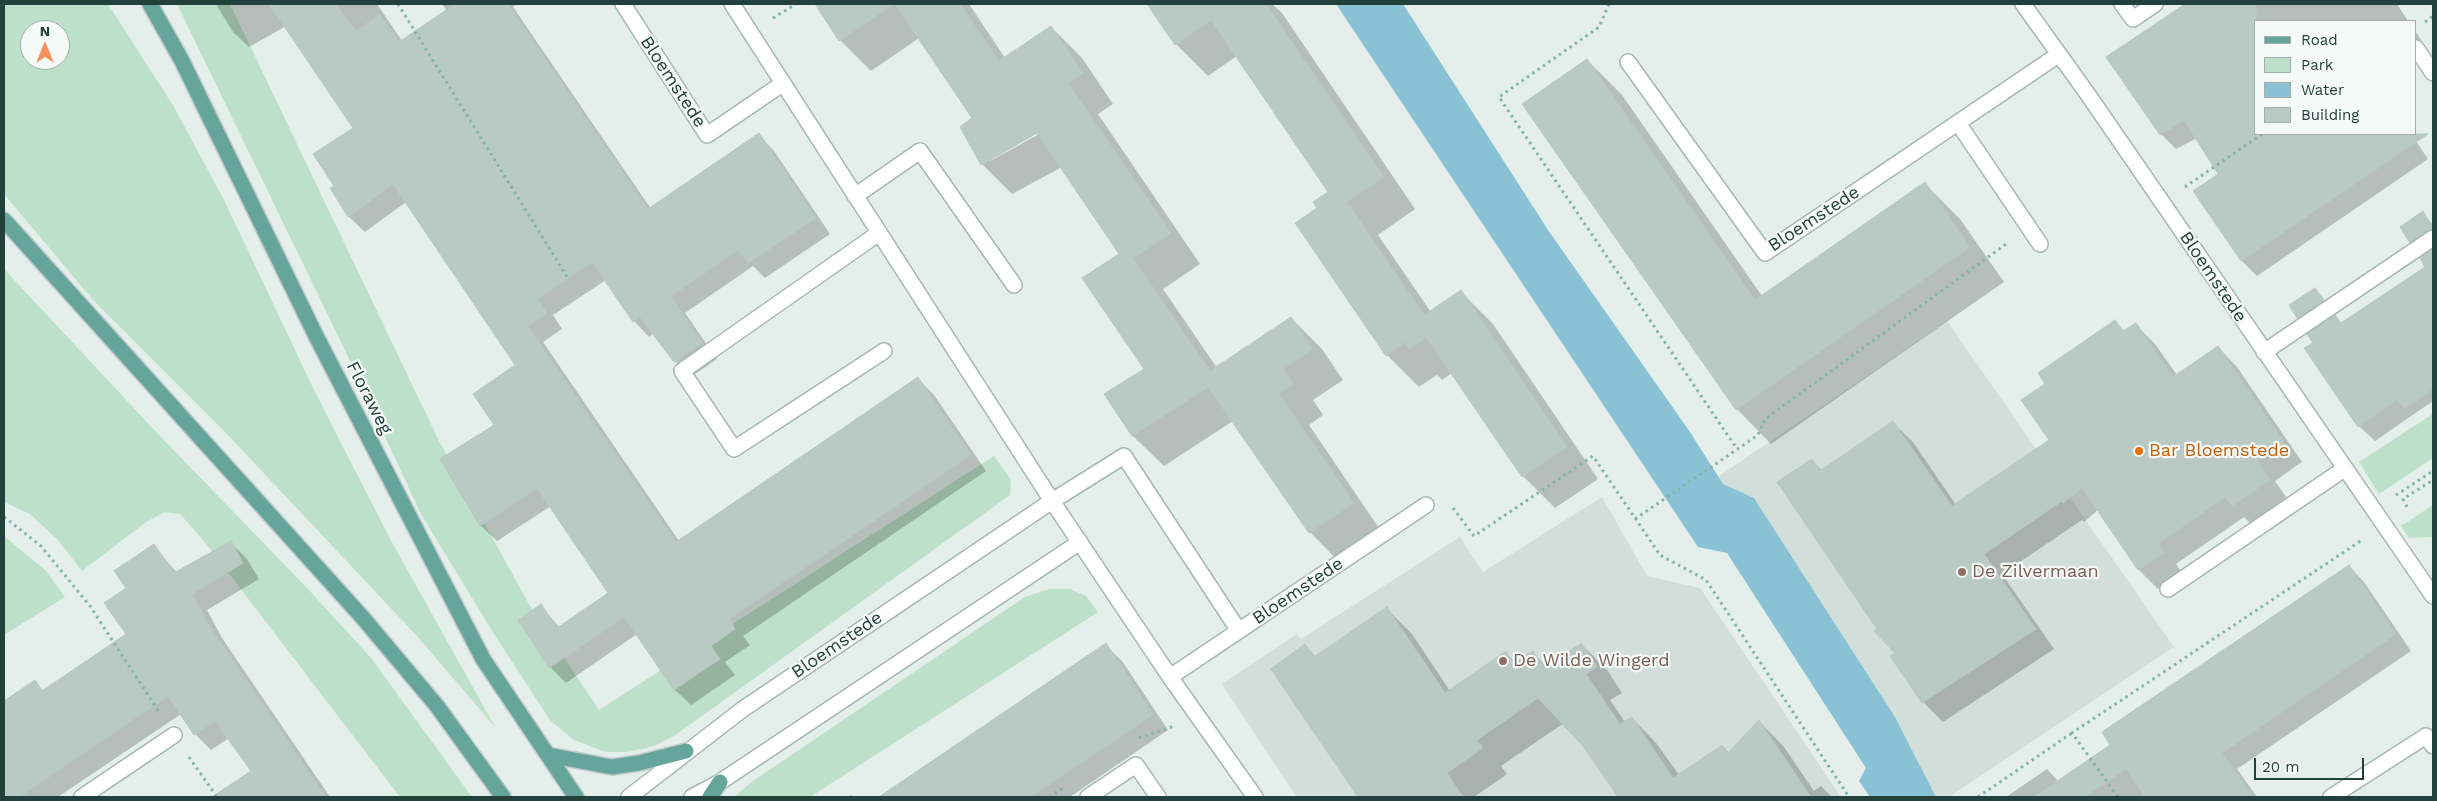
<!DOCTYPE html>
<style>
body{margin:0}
#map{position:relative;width:2437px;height:801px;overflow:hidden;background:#e4eeea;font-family:"Work Sans",sans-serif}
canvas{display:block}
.frame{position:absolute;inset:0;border:5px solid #22413b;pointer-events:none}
.legend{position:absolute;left:2254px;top:20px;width:162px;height:115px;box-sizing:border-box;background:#f5faf8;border:1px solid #a1b0ac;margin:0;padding:6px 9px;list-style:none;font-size:15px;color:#22413b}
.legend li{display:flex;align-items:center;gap:10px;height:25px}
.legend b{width:25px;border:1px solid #a1b0ac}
.north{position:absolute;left:20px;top:20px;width:50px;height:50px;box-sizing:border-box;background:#f5faf8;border:1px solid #a1b0ac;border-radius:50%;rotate:0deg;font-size:14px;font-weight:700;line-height:20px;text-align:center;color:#22413b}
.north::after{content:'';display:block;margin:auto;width:18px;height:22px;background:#f88f58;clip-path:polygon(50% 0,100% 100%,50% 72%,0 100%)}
.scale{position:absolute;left:2254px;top:758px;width:110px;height:22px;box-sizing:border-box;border:2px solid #22413b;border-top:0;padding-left:6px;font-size:15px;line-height:18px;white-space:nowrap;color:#22413b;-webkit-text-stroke:4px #f5faf8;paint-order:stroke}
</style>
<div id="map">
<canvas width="2437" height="801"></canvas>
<div class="frame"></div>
<ul class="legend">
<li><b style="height:6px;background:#66a59b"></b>Road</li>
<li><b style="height:14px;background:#bce0c9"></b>Park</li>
<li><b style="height:14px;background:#8ac2d5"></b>Water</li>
<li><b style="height:14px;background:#b9c9c4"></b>Building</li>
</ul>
<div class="north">N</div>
<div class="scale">20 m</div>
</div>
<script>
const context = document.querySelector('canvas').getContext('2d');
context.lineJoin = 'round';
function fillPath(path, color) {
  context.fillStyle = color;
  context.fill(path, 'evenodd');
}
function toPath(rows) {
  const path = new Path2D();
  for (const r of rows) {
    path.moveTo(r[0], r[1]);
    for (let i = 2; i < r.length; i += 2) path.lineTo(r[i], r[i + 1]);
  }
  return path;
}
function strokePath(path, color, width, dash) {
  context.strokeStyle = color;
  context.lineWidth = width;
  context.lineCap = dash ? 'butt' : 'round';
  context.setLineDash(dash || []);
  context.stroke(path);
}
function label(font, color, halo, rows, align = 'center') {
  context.font = font + ' "Work Sans",sans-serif';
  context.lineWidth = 4.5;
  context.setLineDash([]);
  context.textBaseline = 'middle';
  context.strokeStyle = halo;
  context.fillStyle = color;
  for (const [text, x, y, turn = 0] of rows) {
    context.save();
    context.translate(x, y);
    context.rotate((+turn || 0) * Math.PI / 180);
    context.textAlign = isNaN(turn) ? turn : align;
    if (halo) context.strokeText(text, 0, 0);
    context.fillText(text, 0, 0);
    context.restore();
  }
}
const built = toPath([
 [1947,321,2174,647,1949,797,1936,797,1895,717,1754,498,1723,484,1718,477],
 [1602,497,1647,576,1700,588,1841,797,1297,797,1222,684,1297,634,1301,639,1460,537,1483,572]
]);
const green = toPath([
 [4,4,108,4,174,107,224,200,313,388,389,537,495,727,417,636,228,435,93,300,4,194],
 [30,30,60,30,60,60,30,60],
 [177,4,230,4,439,441,530,606,599,710,994,456,1011,480,1010,495,674,736,654,746,628,752,606,752,574,740,550,720,494,634,421,514,342,344],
 [4,269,158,434,308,589,371,658,472,797,400,797,204,541,180,514,165,512,146,522,82,571,58,540,30,514,4,502],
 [2433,414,2433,458,2379,494,2359,462],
 [2433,505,2433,537,2409,538,2401,526],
 [4,536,45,570,65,597,4,635],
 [1049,589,1070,589,1086,596,1098,612,810,797,734,797,753,781,1025,597]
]);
const water = toPath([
 [1336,4,1403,4,1548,230,1690,432,1723,484,1754,498,1895,717,1936,797,1870,797,1859,781,1866,768,1727,553,1698,547]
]);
const shadow = toPath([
 [221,4,377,4,402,41,447,11,442,4,517,4,513,7,651,209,759,135,774,151,830,234,765,278,753,266,685,313,717,359,691,377,675,361,654,333,649,337,634,321,606,280,553,315,562,329,543,342,679,541,918,379,934,395,986,471,743,636,750,645,725,662,735,675,691,705,675,690,637,634,566,683,550,667,541,606,560,628,610,594,551,506,497,541,481,526,457,488,496,426,517,365,406,202,365,232,349,217,332,189,335,186,355,129,286,26,249,47,233,32,217,6],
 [824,4,969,4,1005,58,1051,27,1082,58,1113,104,1098,114,1200,264,1163,289,1217,368,1291,318,1322,349,1343,380,1313,400,1323,415,1309,425,1383,534,1340,563,1310,532,1233,421,1164,466,1133,436,1105,395,1145,369,1121,254,1062,167,1012,194,982,164,974,119,919,38,871,71,840,40,819,8],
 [1042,129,1043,132,990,161,990,158],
 [1148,4,1272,4,1282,13,1415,209,1378,235,1431,312,1461,292,1493,324,1598,479,1555,508,1523,476,1452,373,1442,380,1437,375,1419,387,1387,355,1319,209,1330,192,1237,56,1208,76,1176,44],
 [2186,4,2397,4,2408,21,2256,21,2256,134,2411,134,2428,159,2257,276,2242,261,2195,192,2220,175,2197,138,2176,149,2161,134,2108,57],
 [2416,32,2421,40,2416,44],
 [1587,60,1622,95,1762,296,1925,184,1960,219,2004,282,1771,444,1737,409],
 [2423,213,2433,225,2433,240,2419,250,2410,242],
 [2433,251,2433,401,2375,441,2359,426,2315,343,2335,317,2342,324,2427,267,2421,259],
 [2315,289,2331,309,2306,326,2290,305],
 [2115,322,2125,332,2136,325,2155,344,2177,375,2218,347,2237,367,2302,462,2275,481,2288,500,2252,525,2244,517,2176,564,2182,573,2158,589,2139,570,2098,510,2084,522,2082,520,2002,574,2054,649,1943,722,1923,702,1897,653,1878,630,1812,460,1822,471,1893,423,1913,442,1956,505,2051,440,2047,384],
 [231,543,247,559,259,579,207,610,222,638,330,797,214,797,252,772,229,738,211,750,195,734,181,714,58,797,4,797,4,719,16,710,35,682,44,691,128,634,127,588,154,546,177,573],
 [2349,566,2364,582,2411,651,2237,769,2257,797,2218,797,2211,787,2196,797,2006,797,2047,769,2059,782,2112,746],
 [1387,609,1412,634,1450,691,1506,653,1517,664,1533,653,1548,668,1581,644,1607,670,1622,693,1610,700,1625,722,1632,718,1657,744,1679,775,1722,746,1729,753,1759,721,1784,747,1814,791,1821,786,1832,797,1619,797,1584,745,1564,723,1501,766,1507,774,1474,797,1360,797,1272,669,1305,646,1316,657],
 [1105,645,1122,661,1168,730,1070,797,881,797]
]);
const building = toPath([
 [269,4,335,4,356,31,380,14,399,42,455,4,508,4,648,209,759,133,816,218,748,263,738,250,671,296,702,343,674,362,640,317,633,322,592,262,538,299,547,313,528,326,676,542,918,377,971,455,729,619,735,629,711,646,720,659,674,690,624,617,549,668,518,620,541,604,557,628,608,593,537,488,480,526,440,459,494,425,473,394,515,365,393,184,348,217,330,188,334,186,313,154,353,128,269,4],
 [815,4,894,4,839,41,815,4],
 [895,4,960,4,999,61,1051,26,1083,73,1068,83,1171,233,1133,258,1210,371,1291,317,1313,349,1283,369,1293,384,1279,394,1354,503,1309,533,1208,387,1132,436,1104,394,1144,369,1082,278,1119,254,1037,133,981,165,960,127,972,118,895,4],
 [1147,4,1266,4,1384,177,1347,202,1424,315,1461,290,1567,447,1522,477,1426,337,1409,349,1405,342,1386,356,1295,223,1317,208,1313,202,1328,192,1211,20,1175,45,1147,4],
 [2185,4,2256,4,2256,134,2428,134,2241,261,2193,191,2218,174,2184,120,2160,135,2106,57,2185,4],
 [1587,59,1755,300,1925,182,1970,247,1736,410,1522,104,1587,59],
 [2423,211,2433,229,2410,243,2400,227,2423,211],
 [2433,249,2433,389,2404,409,2397,400,2358,427,2304,348,2313,343,2307,334,2335,315,2341,323,2425,267,2420,258,2433,249],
 [2315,288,2324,300,2297,318,2289,305,2315,288],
 [2115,320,2123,331,2136,323,2173,377,2218,346,2284,442,2257,461,2270,480,2232,506,2225,497,2158,544,2164,553,2138,570,2082,488,2063,503,2062,501,1984,554,2036,629,1922,703,1890,656,1895,653,1874,631,1877,629,1777,482,1812,459,1820,471,1893,421,1952,506,2049,440,2021,400,2045,384,2038,373,2115,320],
 [231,541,243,563,192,594,206,621,326,797,212,797,251,771,215,721,194,735,168,696,19,797,4,797,4,701,35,680,42,691,126,634,104,603,126,588,114,571,154,544,174,573,231,541],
 [2349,565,2396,634,2222,753,2253,797,2145,797,2126,769,2084,797,2034,797,2110,745,2102,732,2349,565],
 [1387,607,1445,693,1506,651,1514,664,1533,651,1545,669,1581,643,1597,667,1586,674,1620,724,1632,717,1673,778,1722,745,1728,753,1759,720,1811,797,1618,797,1583,746,1538,698,1477,740,1483,748,1447,773,1463,797,1358,797,1271,669,1305,644,1314,657,1387,607],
 [1106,643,1153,714,1125,734,1030,797,879,797,1106,643]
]);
const path = toPath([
 [398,4,569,280],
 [1609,4,1599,27,1499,97,1737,449],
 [773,18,796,4],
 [2425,22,2433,16],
 [2185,187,2262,134],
 [2396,495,2433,471],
 [2407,507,2403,499,2433,480],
 [1453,508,1474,536,1593,456,1660,555,1706,580,1849,797],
 [4,517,41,546,90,606,159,712],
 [1635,519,1758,435,1765,419,2009,242],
 [1139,738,1174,726],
 [189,757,217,797],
 [850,796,851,797],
 [1049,797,1063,788],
 [1978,797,2072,733],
 [2118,797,2072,733,2362,540]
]);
const minor = toPath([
 [623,4,707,135,782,84],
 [732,4,1052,501,1170,677,1255,797],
 [2023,4,2089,96,2433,596],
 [2122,4,2133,19,2155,4],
 [2416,48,2433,73],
 [1628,62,1765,253,2058,55],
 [1958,123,2040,244],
 [855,196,920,151,1014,285],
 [879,233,682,371,734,449,884,351],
 [2264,352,2433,238],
 [2168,589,2344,469],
 [1170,677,1426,505],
 [82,797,174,735],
 [629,797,743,709,1052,501,1124,456,1239,631],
 [692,797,720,782,1080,542],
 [1088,797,1136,765,1158,797],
 [2331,797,2426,736,2433,746]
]);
const major = toPath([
 [150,4,182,61,316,336,483,659,576,797],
 [4,220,363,618,437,706,503,797],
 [548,755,612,767,639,763,686,751],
 [710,797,720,782]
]);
const markers = [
 [2139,451,5,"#e8710a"],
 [1962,572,5,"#8d6e63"],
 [1503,661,5,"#8d6e63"]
];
const streetNames = [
 ["Bloemstede",673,82,57],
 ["Bloemstede",1814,219,-33],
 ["Bloemstede",2213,277,56],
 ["Floraweg",369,398,63],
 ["Bloemstede",1298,591,-34],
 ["Bloemstede",837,645,-34]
];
const foodNames = [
 ["Bar Bloemstede",2149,451]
];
const educationNames = [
 ["De Zilvermaan",1972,572],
 ["De Wilde Wingerd",1513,661]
];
fillPath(built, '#d2deda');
fillPath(green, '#bce0c9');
fillPath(water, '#8ac2d5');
fillPath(shadow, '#0003');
fillPath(building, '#b9c9c4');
strokePath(building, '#b6c8c2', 1);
strokePath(minor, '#a6b7b2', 18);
strokePath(major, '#c1cac8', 18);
strokePath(path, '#83b3a9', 3, [2.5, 4]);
strokePath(minor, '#fff', 15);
strokePath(major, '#66a59b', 15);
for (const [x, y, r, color] of markers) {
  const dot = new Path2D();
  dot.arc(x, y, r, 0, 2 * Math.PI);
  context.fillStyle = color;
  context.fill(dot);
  strokePath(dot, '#f5faf8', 2);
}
label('18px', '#22413b', '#f5faf8', streetNames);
label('18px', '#c56008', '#f5faf8', foodNames, 'left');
label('18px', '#785e54', '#f5faf8', educationNames, 'left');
</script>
